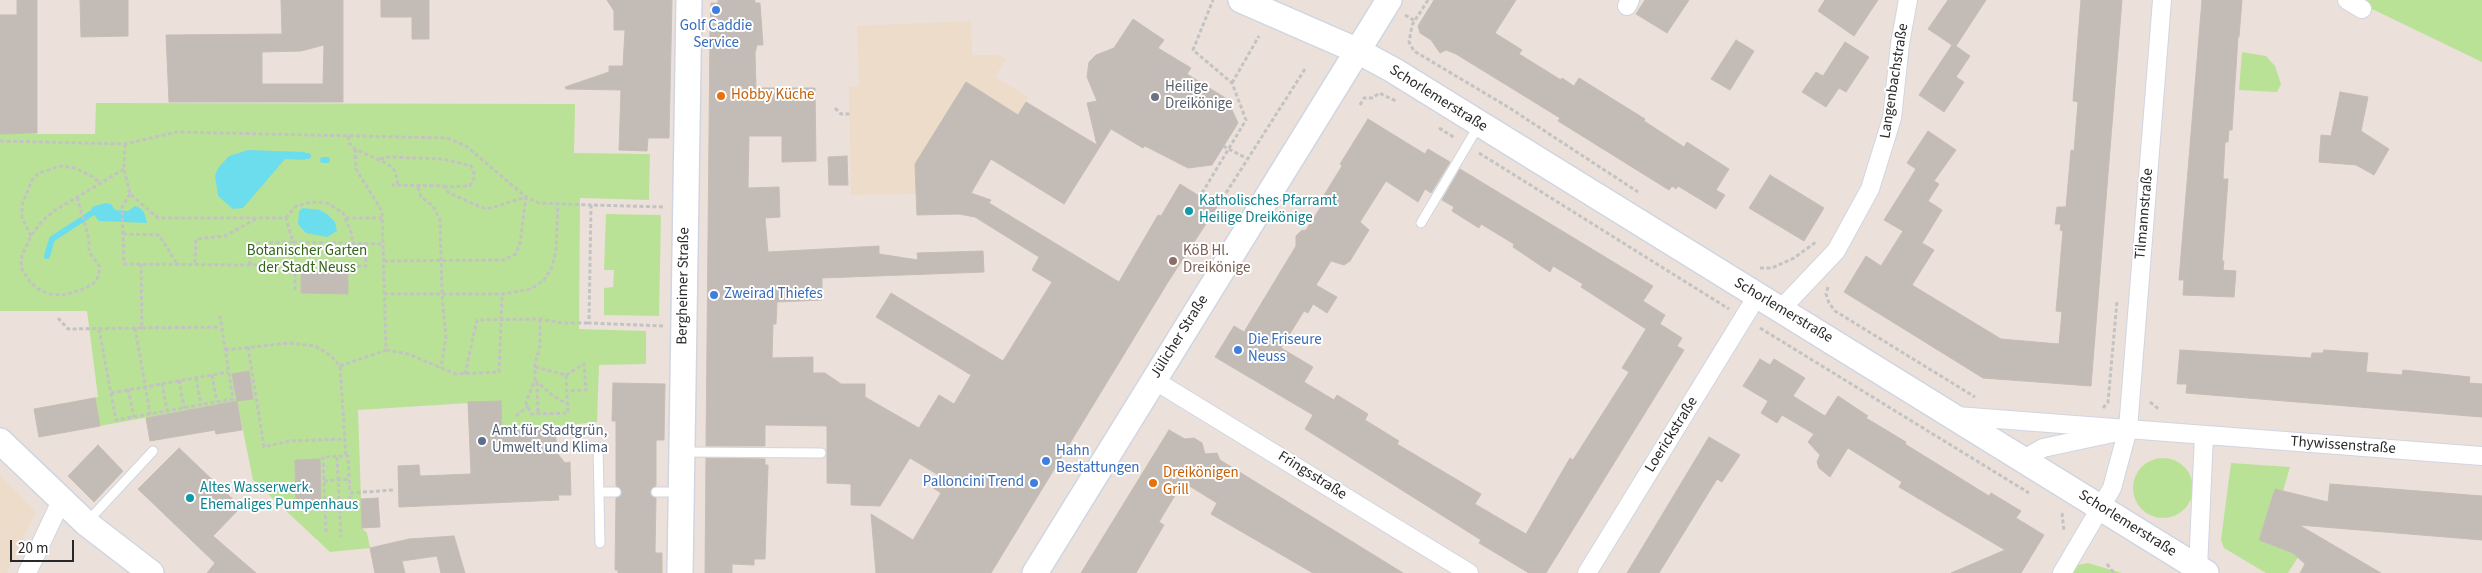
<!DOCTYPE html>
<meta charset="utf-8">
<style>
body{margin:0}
#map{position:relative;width:2482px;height:573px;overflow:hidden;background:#ebe1da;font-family:"Source Sans 3",sans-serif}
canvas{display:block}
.scale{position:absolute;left:10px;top:540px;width:64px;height:22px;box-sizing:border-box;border:2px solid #282828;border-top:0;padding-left:6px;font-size:15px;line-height:18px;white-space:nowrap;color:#282828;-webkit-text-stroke:4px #fff;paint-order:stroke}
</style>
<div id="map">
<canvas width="2482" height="573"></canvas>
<div class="scale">20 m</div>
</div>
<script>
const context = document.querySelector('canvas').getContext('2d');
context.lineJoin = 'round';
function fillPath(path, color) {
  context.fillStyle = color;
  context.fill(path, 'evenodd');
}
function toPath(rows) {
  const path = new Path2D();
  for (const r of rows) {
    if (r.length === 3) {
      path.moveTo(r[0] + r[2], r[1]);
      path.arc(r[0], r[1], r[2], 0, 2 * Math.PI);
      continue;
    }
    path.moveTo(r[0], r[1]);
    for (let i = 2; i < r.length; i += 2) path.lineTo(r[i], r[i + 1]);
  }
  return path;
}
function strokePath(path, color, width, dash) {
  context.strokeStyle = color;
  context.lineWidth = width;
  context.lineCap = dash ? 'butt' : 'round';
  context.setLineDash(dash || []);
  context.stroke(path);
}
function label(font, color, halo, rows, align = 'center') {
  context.font = font + ' "Source Sans 3",sans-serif';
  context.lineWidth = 4;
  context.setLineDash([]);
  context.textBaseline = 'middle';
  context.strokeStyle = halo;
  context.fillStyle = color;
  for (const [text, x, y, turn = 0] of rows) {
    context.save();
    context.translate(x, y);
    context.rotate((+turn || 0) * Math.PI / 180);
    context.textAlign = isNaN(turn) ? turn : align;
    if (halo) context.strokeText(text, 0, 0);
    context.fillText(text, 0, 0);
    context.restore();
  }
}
const education = toPath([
 [971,21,972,55,999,55,1006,59,995,77,1028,97,991,159,974,188,974,193,851,195,849,87,859,86,857,26],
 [0,475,36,512,7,573,0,573]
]);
const green = toPath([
 [2358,0,2482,0,2482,62,2370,8],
 [2242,52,2266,56,2275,66,2281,84,2277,92,2239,90],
 [96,103,575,104,574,153,650,154,649,200,580,198,579,329,646,331,646,364,599,365,597,422,502,432,500,401,358,410,362,528,367,533,370,548,330,552,253,480,237,401,39,437,34,409,98,397,87,311,0,311,0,134,95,134],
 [606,214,661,215,659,316,604,315,604,288,613,287,614,270,604,270],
 [2163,488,30],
 [2231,463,2290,467,2283,491,2275,489,2259,540,2293,553,2298,557,2288,573,2266,573,2224,548,2221,540],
 [2088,563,2122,573,2073,573,2078,565]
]);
const water = toPath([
 [248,150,305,152,305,160,285,159,243,208,233,209,218,196,215,176,218,168,229,156],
 [105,203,111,204,115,210,128,211,135,206,140,208,144,212,147,223,99,221,91,211,92,207],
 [303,208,320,210,327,214,335,222,337,231,327,237,306,233,298,224,299,211]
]);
const stream = toPath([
 [305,156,308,156],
 [323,160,327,160],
 [47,256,52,239,92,213]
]);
const building = toPath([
 [17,0,37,0,37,133,0,134,0,15,17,15,17,0],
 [80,0,128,0,128,36,81,37,80,0],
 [281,0,343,0,343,102,169,102,166,35,282,34,281,0],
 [324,45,323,84,262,84,262,52,301,51,324,45],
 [381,0,429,0,429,39,412,39,412,17,381,17,381,0],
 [607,0,672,0,669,138,648,138,647,151,619,150,621,90,566,89,565,87,609,72,609,66,623,66,625,30,614,30,614,11,607,0],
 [718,0,755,0,755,3,760,3,763,45,757,45,755,53,756,88,815,88,816,161,782,162,782,136,749,136,748,188,779,187,780,217,765,218,768,252,879,246,879,254,918,260,917,253,983,251,984,272,822,278,822,300,777,302,776,324,773,324,772,358,813,357,813,373,825,373,841,384,865,384,865,397,919,428,939,395,954,404,971,375,876,317,891,293,1003,361,1052,282,1032,270,1039,257,975,217,959,214,917,215,915,164,966,82,1018,115,1026,102,1097,145,1087,103,1097,101,1087,77,1089,62,1096,55,1114,48,1133,19,1164,40,1158,48,1191,68,1187,74,1227,99,1238,123,1212,165,1188,168,1145,146,1143,148,1111,129,1064,204,991,159,971,193,991,200,989,203,1119,282,1158,215,1161,216,1180,184,1217,207,1168,282,991,573,876,573,871,514,913,540,941,493,933,488,940,476,910,458,880,506,851,505,851,484,827,483,827,426,765,425,765,446,706,446,710,29,711,3,718,3,718,0],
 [1434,0,1516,0,1495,33,1522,50,1519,54,1561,80,1562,78,1574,86,1579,78,1645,119,1644,121,1684,147,1687,142,1729,169,1716,190,1725,195,1716,209,1678,186,1676,189,1672,186,1669,190,1558,121,1560,118,1456,54,1446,50,1440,53,1431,40,1420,33,1418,26,1434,0],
 [1645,0,1689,0,1667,33,1636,14,1645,0],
 [1825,0,1878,0,1854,36,1818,11,1825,0],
 [1948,0,1986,0,1956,46,1970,56,1956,77,1964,82,1944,112,1919,95,1952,45,1928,29,1948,0],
 [2081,0,2122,0,2091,386,1983,378,1844,292,1866,256,1881,266,1903,231,1884,220,1916,169,1907,163,1928,131,1956,150,1934,181,1939,184,1928,201,1942,210,1922,243,1934,250,1912,285,2001,339,2059,344,2062,312,2056,311,2063,231,2060,230,2061,224,2055,224,2057,207,2066,207,2071,150,2074,151,2078,102,2073,101,2081,0],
 [2202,0,2242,0,2239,37,2238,37,2232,130,2229,130,2228,142,2225,142,2223,179,2228,179,2222,261,2224,261,2223,270,2236,271,2234,297,2183,295,2184,280,2179,280,2202,0],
 [1736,40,1754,51,1730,90,1711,79,1736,40],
 [1845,42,1869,57,1846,92,1839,88,1826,107,1802,92,1816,72,1823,76,1845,42],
 [2340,92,2368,97,2361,131,2389,149,2374,175,2356,165,2319,162,2321,135,2331,136,2340,92],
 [1368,119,1425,154,1428,149,1450,162,1431,193,1425,189,1418,202,1386,181,1360,222,1369,230,1350,261,1344,265,1331,261,1316,285,1337,297,1327,313,1313,304,1308,313,1304,311,1281,348,1313,367,1304,382,1334,400,1337,395,1368,414,1365,420,1399,441,1397,444,1481,494,1475,504,1526,534,1570,458,1573,460,1629,372,1622,368,1646,329,1581,287,1583,284,1553,266,1550,272,1513,247,1514,244,1481,224,1479,228,1452,211,1454,207,1442,200,1460,169,1653,286,1643,301,1665,315,1660,324,1682,338,1677,346,1684,350,1546,573,1529,573,1479,543,1481,540,1305,429,1313,415,1215,357,1234,326,1244,332,1296,246,1296,236,1301,231,1306,230,1324,202,1321,200,1342,166,1340,164,1368,119],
 [847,156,848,185,829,185,828,157,847,156],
 [1770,175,1824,208,1804,241,1749,208,1770,175],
 [301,271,348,271,348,294,301,293,301,271],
 [2180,350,2311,358,2312,353,2323,353,2324,350,2368,353,2366,372,2402,375,2403,370,2470,377,2469,383,2482,384,2482,417,2186,393,2187,384,2177,384,2180,350],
 [1760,359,1770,365,1774,359,1805,378,1793,396,1825,416,1838,396,1868,416,1866,418,1906,442,1905,444,1989,496,1991,493,2021,511,2016,518,2044,535,2021,573,1951,573,2005,550,1899,487,1902,482,1848,448,1830,477,1819,468,1817,462,1820,455,1808,442,1814,434,1782,415,1777,423,1761,413,1768,401,1743,386,1760,359],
 [249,371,253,399,237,401,242,430,216,434,215,430,150,441,146,418,237,401,232,374,249,371],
 [613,383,665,384,664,440,656,440,656,486,650,492,651,496,656,498,655,553,662,553,662,573,618,573,618,570,615,570,616,498,621,496,622,492,616,486,616,421,612,421,613,383],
 [95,398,100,426,39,437,34,409,95,398],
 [501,401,502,432,555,426,557,453,565,463,570,462,571,495,558,495,559,500,399,507,398,466,419,465,420,476,471,474,468,402,501,401],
 [1169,430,1185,439,1194,438,1202,443,1205,454,1217,453,1220,460,1403,573,1313,573,1211,514,1217,503,1183,482,1159,522,1164,525,1136,573,1081,573,1169,430],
 [1709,437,1740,455,1722,482,1717,479,1659,573,1627,573,1709,437],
 [98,445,123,471,94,502,68,476,98,445],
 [179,448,241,507,213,536,256,573,207,573,215,563,138,489,179,448],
 [706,458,765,459,765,465,768,465,765,559,754,559,754,565,732,564,732,573,705,573,706,458],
 [320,459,321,503,296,503,295,460,320,459],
 [2330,484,2482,496,2482,540,2299,525,2381,573,2300,573,2305,564,2293,553,2259,540,2275,489,2328,502,2330,484],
 [378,498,380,527,362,528,361,499,378,498],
 [454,536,465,573,441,573,437,556,402,561,405,573,375,573,370,548,409,539,454,536]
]);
const path = toPath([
 [1428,0,1412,25,1409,42,1414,51,1508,107,1638,192],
 [1405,15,1415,21],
 [1232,83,1259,36],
 [1360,105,1364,98,1373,98,1379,93,1396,101],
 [835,108,841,114,850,114],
 [1439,128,1455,138],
 [348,136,349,143,355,149,388,164,395,171,398,185],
 [0,141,125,144,177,132,447,138,466,146,526,197,539,203,591,205],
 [125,144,124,169,130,194,158,218,286,218,293,242,383,244],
 [1223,146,1248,159],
 [1479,153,1729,309],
 [380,159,388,157,443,159,471,166,475,176,470,186,444,187],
 [418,187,421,197,433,206,440,220,442,294,446,338,441,368],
 [1202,193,1246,120,1232,83,1193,50,1213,0],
 [130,194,122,207,124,264,366,266,365,244],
 [77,197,89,239,89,252,100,267,98,277,93,284,81,290,64,295,50,294,38,289,30,282,21,267,22,255,31,236,42,221,54,211,124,169],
 [1219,204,1305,69],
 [286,218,296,206,312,202,327,203,343,213,352,234,352,244],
 [346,218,382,218],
 [123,234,159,235,177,264],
 [31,236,22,218,22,205,32,180,39,173,61,166,75,168,93,177,100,183],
 [384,261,504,260,516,254,520,243,526,197,491,208,483,208,449,193,444,186,392,185],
 [195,263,196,239,225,236,256,219],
 [250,265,249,248,255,243,293,242],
 [1760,268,1772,268,1794,258,1816,242],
 [1828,287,1826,294,1829,303,1835,311,1975,397],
 [295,290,295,265],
 [384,294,502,294,531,289,544,280,552,267,556,251,558,204],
 [58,318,68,329,142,328,141,264],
 [663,326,589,323,591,205,665,207],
 [135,328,150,414],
 [142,328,220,327],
 [1760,328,2029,493],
 [99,329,116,420,233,399,220,316],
 [248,347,264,447,289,441,345,439],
 [225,350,289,343,315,346,330,355,340,366,346,456],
 [386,350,408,354,456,374,499,372,502,294],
 [340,366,386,350,382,211,356,169,355,149],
 [535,367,566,375,568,413,531,414,526,402,535,380,535,364,540,346,540,319],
 [465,374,477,320,540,319,562,323,589,323],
 [212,375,217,402],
 [566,375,584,364,586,390,567,391],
 [196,378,201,405],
 [179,380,184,408],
 [535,380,552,395,567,404],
 [537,382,538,414],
 [162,383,167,411],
 [128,389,134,417],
 [111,393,228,372],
 [2150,402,2160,410],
 [2103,408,2108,402,2117,301],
 [516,416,528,406],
 [337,457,341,537],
 [324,481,349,479],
 [325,505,350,500,350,493,394,490],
 [2062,513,2064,531],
 [326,532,323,457,348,456,350,493],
 [2107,564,2114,573]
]);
const lane = toPath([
 [1421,223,1479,125],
 [598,447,600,543],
 [684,452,821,453],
 [599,492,616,492],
 [656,492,681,492],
 [87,522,153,451]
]);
const street = toPath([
 [2347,0,2362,9],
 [1627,6,1630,0],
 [1780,310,1836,251,1870,189,1892,118,1900,44,1908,0],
 [1154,380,1469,573],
 [1957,416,2482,456],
 [2024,459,2043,448,2113,433],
 [2198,568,2204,435],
 [27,573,61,501],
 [1587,573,1757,296],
 [2062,573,2112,488,2128,429,2162,0]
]);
const secondary = toPath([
 [1241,0,1358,51,1393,70,2206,573],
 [0,441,86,523,151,573],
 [680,573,689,0],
 [1035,573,1389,0]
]);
const markers = [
 [716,10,5,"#3f7fe0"],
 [721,96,5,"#e8710a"],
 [1155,97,5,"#6b7280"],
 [1189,211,5,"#0f9aa8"],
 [1173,261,5,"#8d6e63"],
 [714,295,5,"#3f7fe0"],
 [1238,350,5,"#3f7fe0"],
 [482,441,5,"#5c6f8a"],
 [1046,461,5,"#3f7fe0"],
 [1034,483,5,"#3f7fe0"],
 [1153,483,5,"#e8710a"],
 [190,498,5,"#0f9aa8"]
];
const shopNames = [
 ["Golf Caddie",716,27,"center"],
 ["Service",716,44,"center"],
 ["Zweirad Thiefes",724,295],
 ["Die Friseure",1248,341],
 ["Neuss",1248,358],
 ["Hahn",1056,452],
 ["Bestattungen",1056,469],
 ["Palloncini Trend",1024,483,"right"]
];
const streetNames = [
 ["Langenbachstraße",1895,81,-81],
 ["Schorlemerstraße",1438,99,32],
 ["Tilmannstraße",2145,214,-85],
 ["Bergheimer Straße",684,286,-89],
 ["Schorlemerstraße",1783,311,31],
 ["Jülicher Straße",1180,337,-58],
 ["Loerickstraße",1672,435,-58],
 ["Thywissenstraße",2343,446,4],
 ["Fringsstraße",1312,476,32],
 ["Schorlemerstraße",2127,524,32]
];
const worshipNames = [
 ["Heilige",1165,88],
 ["Dreikönige",1165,105]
];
const foodNames = [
 ["Hobby Küche",731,96],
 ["Dreikönigen",1163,474],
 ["Grill",1163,491]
];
const cultureNames = [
 ["Katholisches Pfarramt",1199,202],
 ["Heilige Dreikönige",1199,219],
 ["Altes Wasserwerk.",200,489],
 ["Ehemaliges Pumpenhaus",200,506]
];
const parkNames = [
 ["Botanischer Garten",307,252],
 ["der Stadt Neuss",307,269]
];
const educationNames = [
 ["KöB Hl.",1183,252],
 ["Dreikönige",1183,269]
];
const serviceNames = [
 ["Amt für Stadtgrün,",492,432],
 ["Umwelt und Klima",492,449]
];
fillPath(education, '#eddcc9');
fillPath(green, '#bae296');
fillPath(water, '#6cdded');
strokePath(stream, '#6cdded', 6);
fillPath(building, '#c3bbb6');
strokePath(building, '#c6bdb4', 1);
strokePath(lane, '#cfd5e1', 11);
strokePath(street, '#cfd5e1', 20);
strokePath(secondary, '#cfd5e1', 28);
strokePath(path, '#c3c3c3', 3, [4, 2.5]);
strokePath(lane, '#fff', 9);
strokePath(street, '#fff', 18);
strokePath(secondary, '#fff', 25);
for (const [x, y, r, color] of markers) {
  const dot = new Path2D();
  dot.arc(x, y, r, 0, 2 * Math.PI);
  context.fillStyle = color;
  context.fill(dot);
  strokePath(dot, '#fff', 2);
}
label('15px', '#366cbe', '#fff', shopNames, 'left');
label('15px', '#282828', '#fff', streetNames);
label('15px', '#5b616d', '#fff', worshipNames, 'left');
label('15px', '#c56008', '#fff', foodNames, 'left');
label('15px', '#0d838f', '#fff', cultureNames, 'left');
label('15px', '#33641a', '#fff', parkNames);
label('15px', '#785e54', '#fff', educationNames, 'left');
label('15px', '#4e5e75', '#fff', serviceNames, 'left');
</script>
